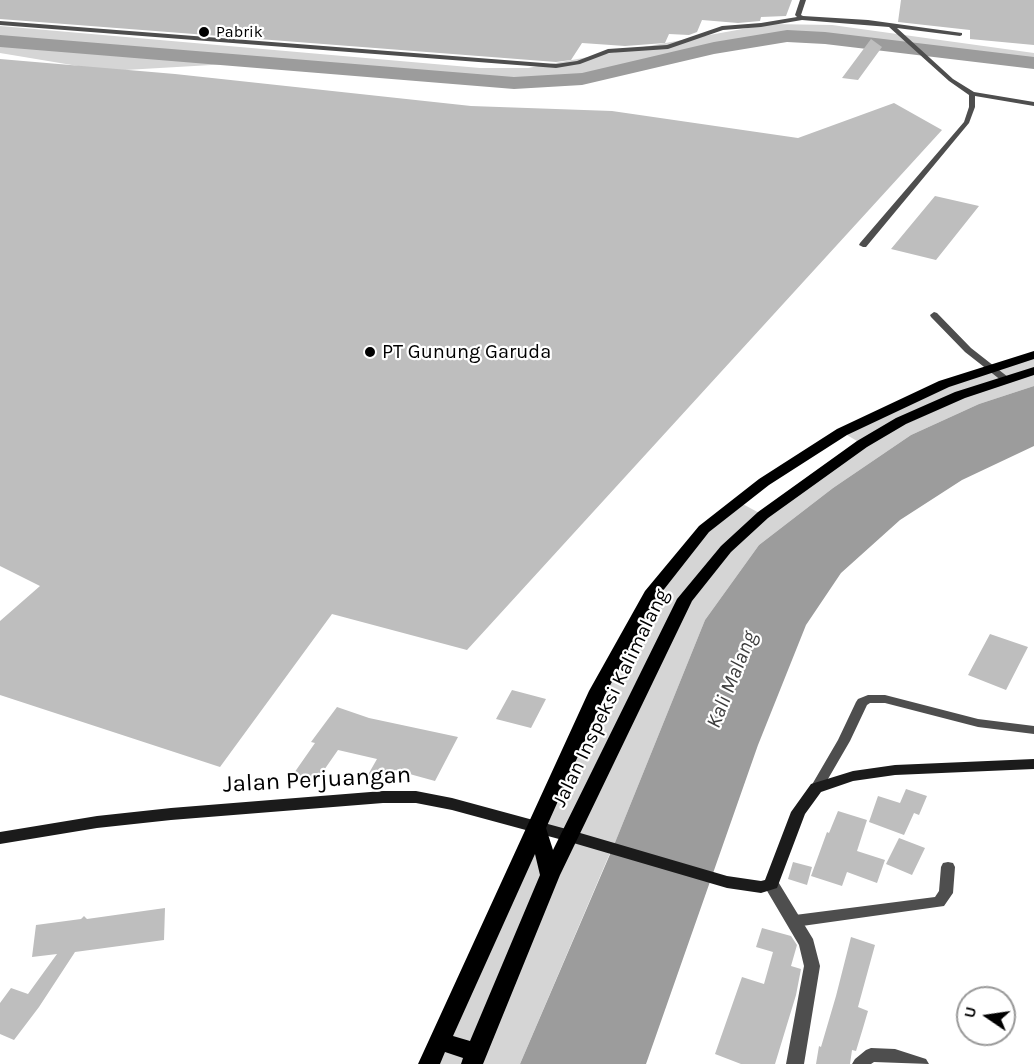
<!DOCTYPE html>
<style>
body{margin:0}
#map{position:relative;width:1034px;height:1064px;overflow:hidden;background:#fff;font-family:Karla,sans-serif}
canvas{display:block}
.north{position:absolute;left:956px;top:986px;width:60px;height:60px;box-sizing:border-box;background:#fff;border:2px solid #999;border-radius:50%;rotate:283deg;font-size:16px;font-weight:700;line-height:24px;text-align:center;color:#000}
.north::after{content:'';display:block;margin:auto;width:21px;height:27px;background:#000;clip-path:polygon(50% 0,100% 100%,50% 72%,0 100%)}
</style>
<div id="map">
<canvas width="1034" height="1064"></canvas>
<div class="north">U</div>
</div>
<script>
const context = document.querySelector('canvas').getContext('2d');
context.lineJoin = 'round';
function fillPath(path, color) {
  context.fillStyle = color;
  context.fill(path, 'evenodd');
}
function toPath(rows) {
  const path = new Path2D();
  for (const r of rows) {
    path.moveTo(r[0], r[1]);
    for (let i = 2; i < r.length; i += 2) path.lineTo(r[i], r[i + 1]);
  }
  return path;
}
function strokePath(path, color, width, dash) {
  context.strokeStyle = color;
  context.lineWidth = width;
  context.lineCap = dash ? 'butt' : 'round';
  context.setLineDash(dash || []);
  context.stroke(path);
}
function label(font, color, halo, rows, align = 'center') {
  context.font = font + ' Karla,sans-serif';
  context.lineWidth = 4.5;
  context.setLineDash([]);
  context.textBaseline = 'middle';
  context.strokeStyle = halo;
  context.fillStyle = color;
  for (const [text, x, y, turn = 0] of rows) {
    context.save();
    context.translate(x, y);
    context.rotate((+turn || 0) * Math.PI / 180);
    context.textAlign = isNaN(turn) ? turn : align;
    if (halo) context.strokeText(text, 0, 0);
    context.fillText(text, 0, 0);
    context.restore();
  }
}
const green = toPath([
 [770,24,832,25,1034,53,1034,63,825,38,787,36,716,47,582,79,514,83,263,62,108,71,0,53,0,26,480,68,528,68],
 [1034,355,1034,371,1026,374,1034,372,1034,386,979,404,911,435,833,488,759,545,705,620,614,845,574,837,610,853,520,1064,429,1064,598,691,651,595,704,529,739,502,763,515,862,444,842,432,944,384],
 [994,383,994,384,870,440,901,421],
 [537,829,569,836,551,874,550,873]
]);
const water = toPath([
 [1034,386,1034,446,962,480,900,520,841,573,806,625,758,745,646,1064,520,1064,614,845,705,620,759,545,833,488,911,435,979,404]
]);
const river = toPath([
 [787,30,825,32,1034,57,1034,69,825,44,787,42,714,54,582,85,514,89,0,47,0,35,514,77,582,73,714,42,787,30]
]);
const building = toPath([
 [0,0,792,0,786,16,761,17,760,21,738,23,702,20,697,32,689,35,669,34,665,43,625,46,582,43,571,60,556,62,0,19],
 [901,0,1034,0,1034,45,970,39,970,30,898,22],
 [871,39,882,47,858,80,842,78],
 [0,59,175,74,471,106,612,111,798,138,894,103,942,130,467,650,332,614,220,767,0,695,0,621,40,586,0,566],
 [935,196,979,206,936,260,891,249],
 [990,634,1028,647,1006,690,968,675],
 [512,690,546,699,531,728,496,719],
 [337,707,369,718,458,737,435,781,395,770,385,786,365,780,377,759,338,750,315,783,292,776,315,743,311,742],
 [906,789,927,796,919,815,914,813,904,835,869,822,878,796,900,803],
 [838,811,867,820,857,851,885,860,877,883,847,872,842,886,811,876,827,832,829,833],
 [899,838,925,848,912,875,886,864],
 [793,862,812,867,807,885,788,879],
 [165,908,164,940,75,952,39,1007,14,1040,0,1034,0,1003,11,988,28,994,57,954,32,957,36,925,81,919,84,916,87,919],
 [762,928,791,936,797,945,791,966,801,969,796,995,775,1064,741,1064,715,1054,742,977,764,984,773,952,756,947],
 [851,937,875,945,858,1007,868,1011,863,1028,856,1051,852,1050,850,1064,816,1064,819,1046,821,1047,836,996]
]);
const lane = toPath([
 [800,0,806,0,801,15,803,16,868,20,962,33,962,35,960,36,897,28,953,79,974,92,1034,102,1034,106,975,96,975,107,969,123,866,247,863,247,859,245,860,243,964,122,969,107,969,95,949,81,889,27,802,20,761,27,723,30,668,49,609,53,580,64,556,68,0,25,0,21,556,64,577,61,608,49,667,45,722,26,761,23,797,17,795,15,800,0],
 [934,312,937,313,971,348,1008,377,1010,379,1008,381,1002,381,965,352,931,317,930,315,934,312],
 [868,695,885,695,978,719,1034,726,1034,734,978,727,885,703,870,703,867,705,850,741,821,791,816,793,811,791,810,788,838,740,856,702,858,699,868,695],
 [948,862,953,863,955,867,953,893,944,906,795,927,790,925,788,921,790,917,795,915,935,897,939,891,941,867,943,863,948,862],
 [871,1048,895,1049,926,1059,929,1064,874,1062,871,1064,852,1064,855,1059,866,1050,871,1048]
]);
const street = toPath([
 [771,878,777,880,813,939,820,966,804,1064,786,1064,804,966,799,945,763,884,765,880,771,878]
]);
const secondary = toPath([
 [1034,759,1034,769,895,775,853,781,821,792,805,814,777,888,761,893,727,888,570,842,452,810,416,803,383,803,171,820,97,828,0,844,0,832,97,816,171,808,383,791,416,791,452,798,570,830,727,876,761,881,765,880,791,812,811,784,853,771,895,765,1034,759]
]);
const primary = toPath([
 [1034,351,1034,359,949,387,847,435,769,485,709,532,658,597,607,691,546,828,553,850,677,599,721,546,758,512,857,441,896,418,955,392,1034,367,1034,375,965,398,906,424,867,447,768,518,731,552,692,601,560,875,483,1064,461,1064,463,1058,445,1052,440,1064,418,1064,589,691,645,591,699,526,759,479,837,429,939,381,1034,351],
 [535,854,540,875,470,1041,453,1036,535,854]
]);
const markers = [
 [204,32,6,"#000"],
 [370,352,6,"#000"]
];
const farPoinames = [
 ["Pabrik",216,32]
];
const poiNames = [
 ["PT Gunung Garuda",382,352]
];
const streetNames = [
 ["Jalan Inspeksi Kalimalang",611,698,-64]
];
const waterNames = [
 ["Kali Malang",732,680,-68]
];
const nearStreetnames = [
 ["Jalan Perjuangan",317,780,-3]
];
fillPath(green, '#d5d5d5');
fillPath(water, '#9c9c9c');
fillPath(river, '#9c9c9c');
fillPath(building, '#bebebe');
fillPath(lane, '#4e4e4e');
fillPath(street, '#4e4e4e');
fillPath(secondary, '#1b1b1b');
fillPath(primary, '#000');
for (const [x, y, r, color] of markers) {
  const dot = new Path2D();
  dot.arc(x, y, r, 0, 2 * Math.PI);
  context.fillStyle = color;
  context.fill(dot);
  strokePath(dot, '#fff', 2);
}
label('16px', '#000', '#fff', farPoinames, 'left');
label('20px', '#000', '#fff', poiNames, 'left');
label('20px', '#000', '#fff', streetNames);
label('italic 21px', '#3d3d3d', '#fff', waterNames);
label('24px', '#000', '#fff', nearStreetnames);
</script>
